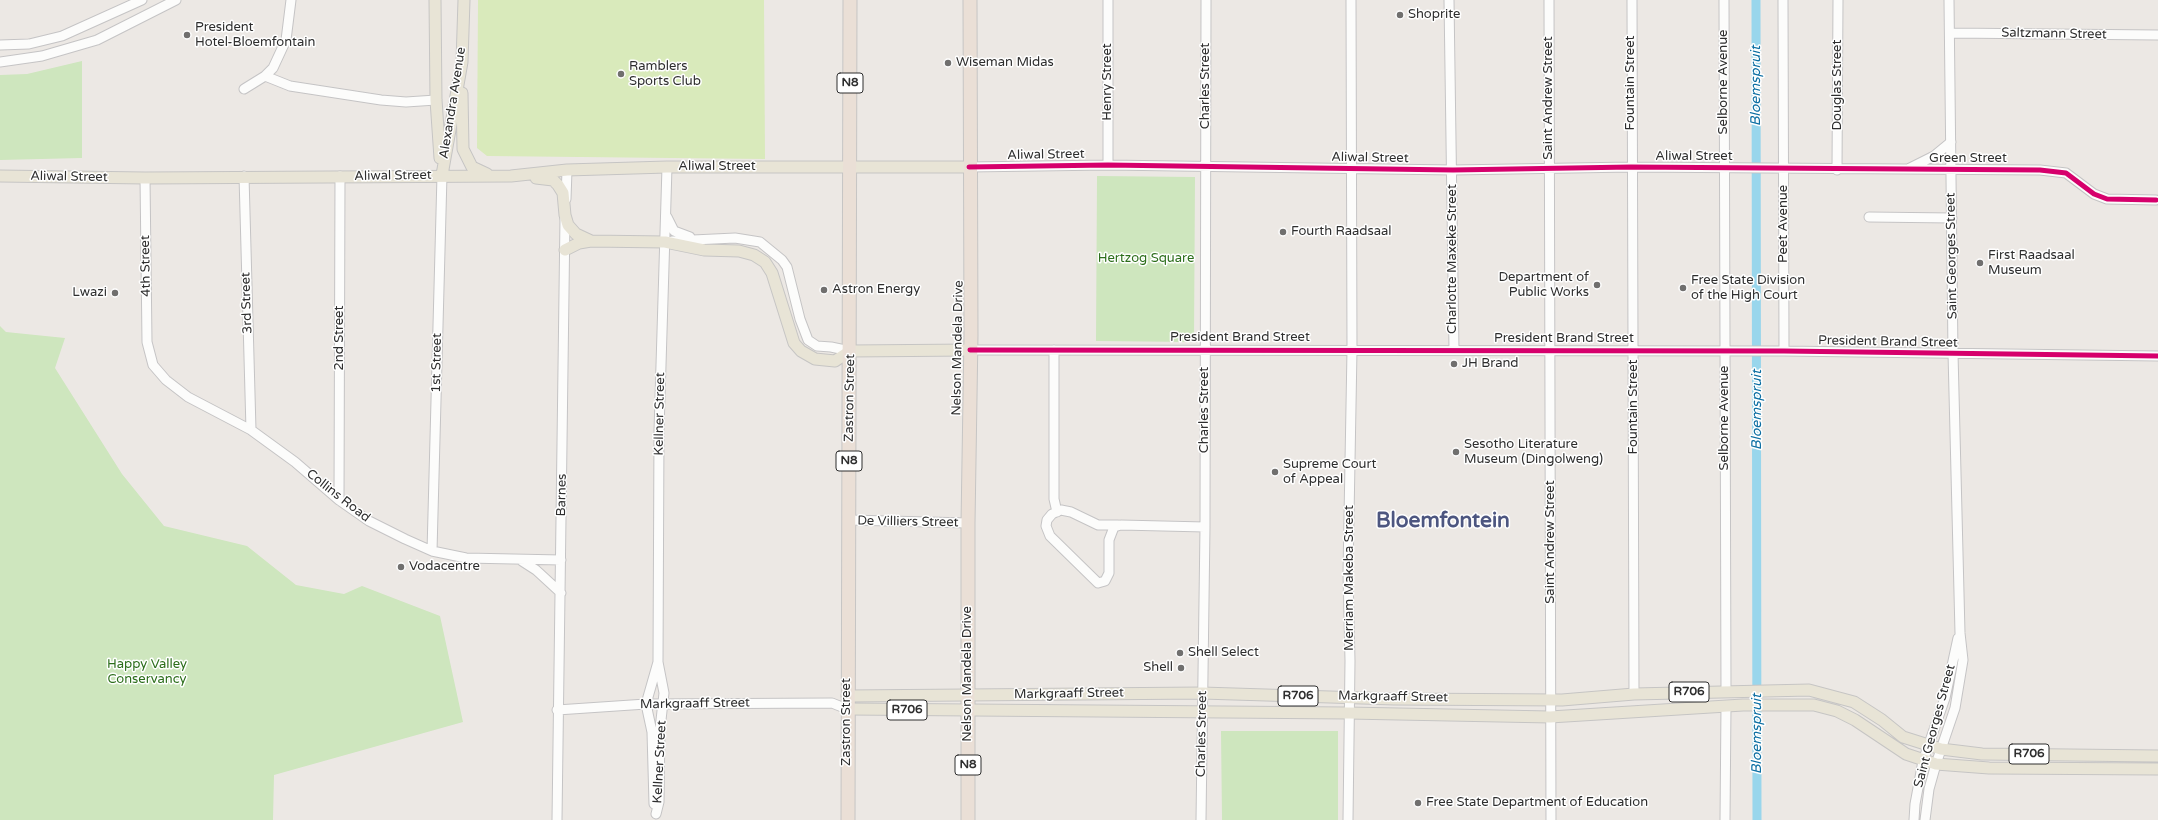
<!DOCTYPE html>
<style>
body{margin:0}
canvas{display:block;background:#ece8e4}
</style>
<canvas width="2158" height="820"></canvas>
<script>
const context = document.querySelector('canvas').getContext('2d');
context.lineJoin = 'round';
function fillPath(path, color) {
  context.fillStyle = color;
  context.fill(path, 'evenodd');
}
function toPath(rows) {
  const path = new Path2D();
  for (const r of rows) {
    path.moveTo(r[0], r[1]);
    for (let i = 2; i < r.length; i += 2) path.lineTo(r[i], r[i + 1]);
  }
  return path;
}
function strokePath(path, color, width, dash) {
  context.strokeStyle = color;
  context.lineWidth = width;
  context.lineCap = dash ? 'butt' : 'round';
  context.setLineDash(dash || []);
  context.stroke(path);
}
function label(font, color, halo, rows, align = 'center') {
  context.font = font + ' "Varela Round",sans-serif';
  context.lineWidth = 3;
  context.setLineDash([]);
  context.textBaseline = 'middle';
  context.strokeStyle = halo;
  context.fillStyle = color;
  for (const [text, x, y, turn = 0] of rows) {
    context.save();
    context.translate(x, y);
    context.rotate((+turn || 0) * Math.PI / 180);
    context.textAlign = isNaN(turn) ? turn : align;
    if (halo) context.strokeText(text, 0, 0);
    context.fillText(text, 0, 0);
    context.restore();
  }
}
const green = toPath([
 [82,61,82,158,0,160,0,75,27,74],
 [1097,176,1195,177,1194,342,1096,341],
 [0,326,6,332,65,338,55,368,122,474,164,526,247,546,296,585,344,594,362,586,440,616,463,722,274,775,273,820,0,820],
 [1221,731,1338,731,1338,820,1222,820]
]);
const pitch = toPath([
 [478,0,764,0,765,159,487,156,477,148]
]);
const canal = toPath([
 [1756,0,1757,820]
]);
const minor = toPath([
 [1449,0,1454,350],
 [1549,0,1551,820],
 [1632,0,1634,694],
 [1724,0,1726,691],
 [1783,0,1784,351],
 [1950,33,2158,35],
 [0,45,29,44,62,36,142,0],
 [0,62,42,56,97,40,176,0],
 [265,76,290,86,381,100,406,102,436,100],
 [244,89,265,76,273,68,286,40,291,0],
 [1108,165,1108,0],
 [969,167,1108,165,1453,170,1631,167,2040,170,2066,173,2094,194,2107,199,2156,200],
 [1910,168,1934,156,1951,142],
 [1837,170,1838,0],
 [244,176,251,430],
 [145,178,147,342,153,365,166,380,188,397,251,430,295,462,339,500,369,521,405,539,432,551,466,558,561,560],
 [566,199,567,170],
 [667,217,674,231,690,237],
 [1869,217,1952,218],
 [672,241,735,238,760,242,782,260,787,267,800,319,808,340,817,346,831,347,850,351],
 [970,350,1784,351,2158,356],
 [1054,350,1054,499,1057,512],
 [339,500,340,176],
 [849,520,968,523],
 [1118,525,1098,525,1071,512,1061,510,1052,514,1047,520,1046,526,1050,536,1098,583,1105,581,1109,573,1109,540,1114,527,1121,525,1205,527],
 [432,551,442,175],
 [522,561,536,570,561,593],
 [557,710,646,704,832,703,847,709],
 [654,804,652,732,646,704,658,662],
 [656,814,659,802,660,729,664,693,658,662,659,431,667,167],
 [557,820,565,217],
 [1201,820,1205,527,1206,0],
 [1348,820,1350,661,1348,573,1352,350,1351,0],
 [1725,820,1726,706],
 [1914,820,1915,804,1923,761,1945,698,1958,638],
 [1925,820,1929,789,1936,764,1955,708,1963,660,1960,633,1953,353,1949,0]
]);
const major = toPath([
 [435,0,436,100,440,158],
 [462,93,463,149,472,167,487,174],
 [442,175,462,62,464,0],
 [0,176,145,178,511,176,567,170,667,167,969,167],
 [536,178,553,180,558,185,563,193,565,215,568,225,576,234,591,241,665,242,704,250,739,251,754,255,765,262,772,273,794,343,801,351,815,359,835,361,850,351,970,350],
 [565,250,579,243,591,241],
 [847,696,1202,693,1394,699,1562,700,1634,694,1809,690,1854,702,1882,720,1903,737,1941,749,1982,754,2158,756],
 [847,709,1348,713,1550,717,1743,705,1814,705,1837,711,1855,720,1906,754,1936,764,1989,768,2158,769]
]);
const highway = toPath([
 [848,820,850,0],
 [968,820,968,523,971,335,970,0]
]);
const cycleway = toPath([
 [969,167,1108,165,1453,170,1631,167,2040,170,2066,173,2094,194,2107,199,2156,200],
 [970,350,1784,351,2158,356]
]);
const markers = [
 [1400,15,4,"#706f6e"],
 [187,35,4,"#706f6e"],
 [948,63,4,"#706f6e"],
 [621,74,4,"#706f6e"],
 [1283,232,4,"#706f6e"],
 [1980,263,4,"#706f6e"],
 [1597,285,4,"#706f6e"],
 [1683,288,4,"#706f6e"],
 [824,290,4,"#706f6e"],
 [115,293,4,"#706f6e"],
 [1454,364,4,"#706f6e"],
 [1456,452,4,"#706f6e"],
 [1275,472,4,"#706f6e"],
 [401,567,4,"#706f6e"],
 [1180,653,4,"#706f6e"],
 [1181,668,4,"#706f6e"],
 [1418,803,4,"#706f6e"]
];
const shields = [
 [850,83,26],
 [849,461,26],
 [1689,692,40],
 [1298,696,40],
 [907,710,40],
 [2029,754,40],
 [968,765,26]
];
const shieldNames = [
 ["N8",850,83],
 ["N8",849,461],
 ["R706",1689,692],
 ["R706",1298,696],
 ["R706",907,710],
 ["R706",2029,754],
 ["N8",968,765]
];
const poiNames = [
 ["Shoprite",1408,15],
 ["President",195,28],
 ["Hotel-Bloemfontain",195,43],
 ["Wiseman Midas",956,63],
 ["Ramblers",629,67],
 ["Sports Club",629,82],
 ["Fourth Raadsaal",1291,232],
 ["First Raadsaal",1988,256],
 ["Museum",1988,271],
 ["Department of",1589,278,"right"],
 ["Public Works",1589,293,"right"],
 ["Free State Division",1691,281],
 ["of the High Court",1691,296],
 ["Astron Energy",832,290],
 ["Lwazi",107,293,"right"],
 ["JH Brand",1462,364],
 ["Sesotho Literature",1464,445],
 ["Museum (Dingolweng)",1464,460],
 ["Supreme Court",1283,465],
 ["of Appeal",1283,480],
 ["Vodacentre",409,567],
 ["Shell Select",1188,653],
 ["Shell",1173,668,"right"],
 ["Free State Department of Education",1426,803]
];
const streetNames = [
 ["Saltzmann Street",2054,34,1],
 ["Henry Street",1108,82,-90],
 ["Selborne Avenue",1724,82,-90],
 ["Fountain Street",1631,83,-90],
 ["Douglas Street",1838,85,-90],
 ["Charles Street",1206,86,-90],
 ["Saint Andrew Street",1549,98,-90],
 ["Alexandra Avenue",453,103,-81],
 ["Aliwal Street",1046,155,-1],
 ["Aliwal Street",1694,157],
 ["Aliwal Street",1370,158,1],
 ["Green Street",1968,159],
 ["Aliwal Street",717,167],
 ["Aliwal Street",393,176,-1],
 ["Aliwal Street",69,177,1],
 ["Peet Avenue",1784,224,-90],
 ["Saint Georges Street",1952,256,-91],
 ["Charlotte Maxeke Street",1453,259,-90],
 ["4th Street",146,266,-91],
 ["3rd Street",247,303,-92],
 ["2nd Street",340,338,-90],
 ["President Brand Street",1240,338],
 ["President Brand Street",1564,339],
 ["President Brand Street",1888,342,1],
 ["Nelson Mandela Drive",958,348,-89],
 ["1st Street",437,363,-89],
 ["Zastron Street",850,398,-89],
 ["Fountain Street",1634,407,-90],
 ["Charles Street",1205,410,-90],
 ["Kellner Street",660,414,-89],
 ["Selborne Avenue",1725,418,-90],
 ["Barnes",562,495,-89],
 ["Collins Road",338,496,38],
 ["De Villiers Street",908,522,1],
 ["Saint Andrew Street",1551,542,-90],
 ["Merriam Makeba Street",1350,578,-90],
 ["Nelson Mandela Drive",968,674,-90],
 ["Markgraaff Street",1069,694,-1],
 ["Markgraaff Street",1393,697,1],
 ["Markgraaff Street",695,704,-1],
 ["Zastron Street",847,722,-90],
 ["Saint Georges Street",1935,726,-75],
 ["Charles Street",1202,734,-89],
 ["Kellner Street",660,762,-87]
];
const parkNames = [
 ["Hertzog Square",1146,259],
 ["Happy Valley",147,665],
 ["Conservancy",147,680]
];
const waterNames = [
 ["Bloemspruit",1756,86,-90],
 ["Bloemspruit",1757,410,-90],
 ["Bloemspruit",1757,734,-90]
];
const townNames = [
 ["Bloemfontein",1443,521]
];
fillPath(green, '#cee6be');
fillPath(pitch, '#d9eabb');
strokePath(canal, '#99d6ec', 9);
strokePath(minor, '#c5c4c5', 11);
strokePath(major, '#c6c5c4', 13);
strokePath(highway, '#c6c5c4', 15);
strokePath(minor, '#fcfcfb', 9);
strokePath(major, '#e8e4d6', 11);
strokePath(highway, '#eadfd6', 13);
strokePath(cycleway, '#d6006c', 5);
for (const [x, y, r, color] of markers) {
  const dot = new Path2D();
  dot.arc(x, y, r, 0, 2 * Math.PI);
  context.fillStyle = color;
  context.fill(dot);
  strokePath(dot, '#fff', 1.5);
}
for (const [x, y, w] of shields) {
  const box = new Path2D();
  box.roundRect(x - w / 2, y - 10, w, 20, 3);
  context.fillStyle = '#fff';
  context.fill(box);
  strokePath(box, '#2e2e2e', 1);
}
label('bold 12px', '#2e2e2e', null, shieldNames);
label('13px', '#2e2e2e', '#fff', poiNames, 'left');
label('13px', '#2e2e2e', '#fff', streetNames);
label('13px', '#2c6e1b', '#fff', parkNames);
label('italic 14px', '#0d6fa3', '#fff', waterNames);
label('bold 21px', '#4d5680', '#fff', townNames);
</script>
